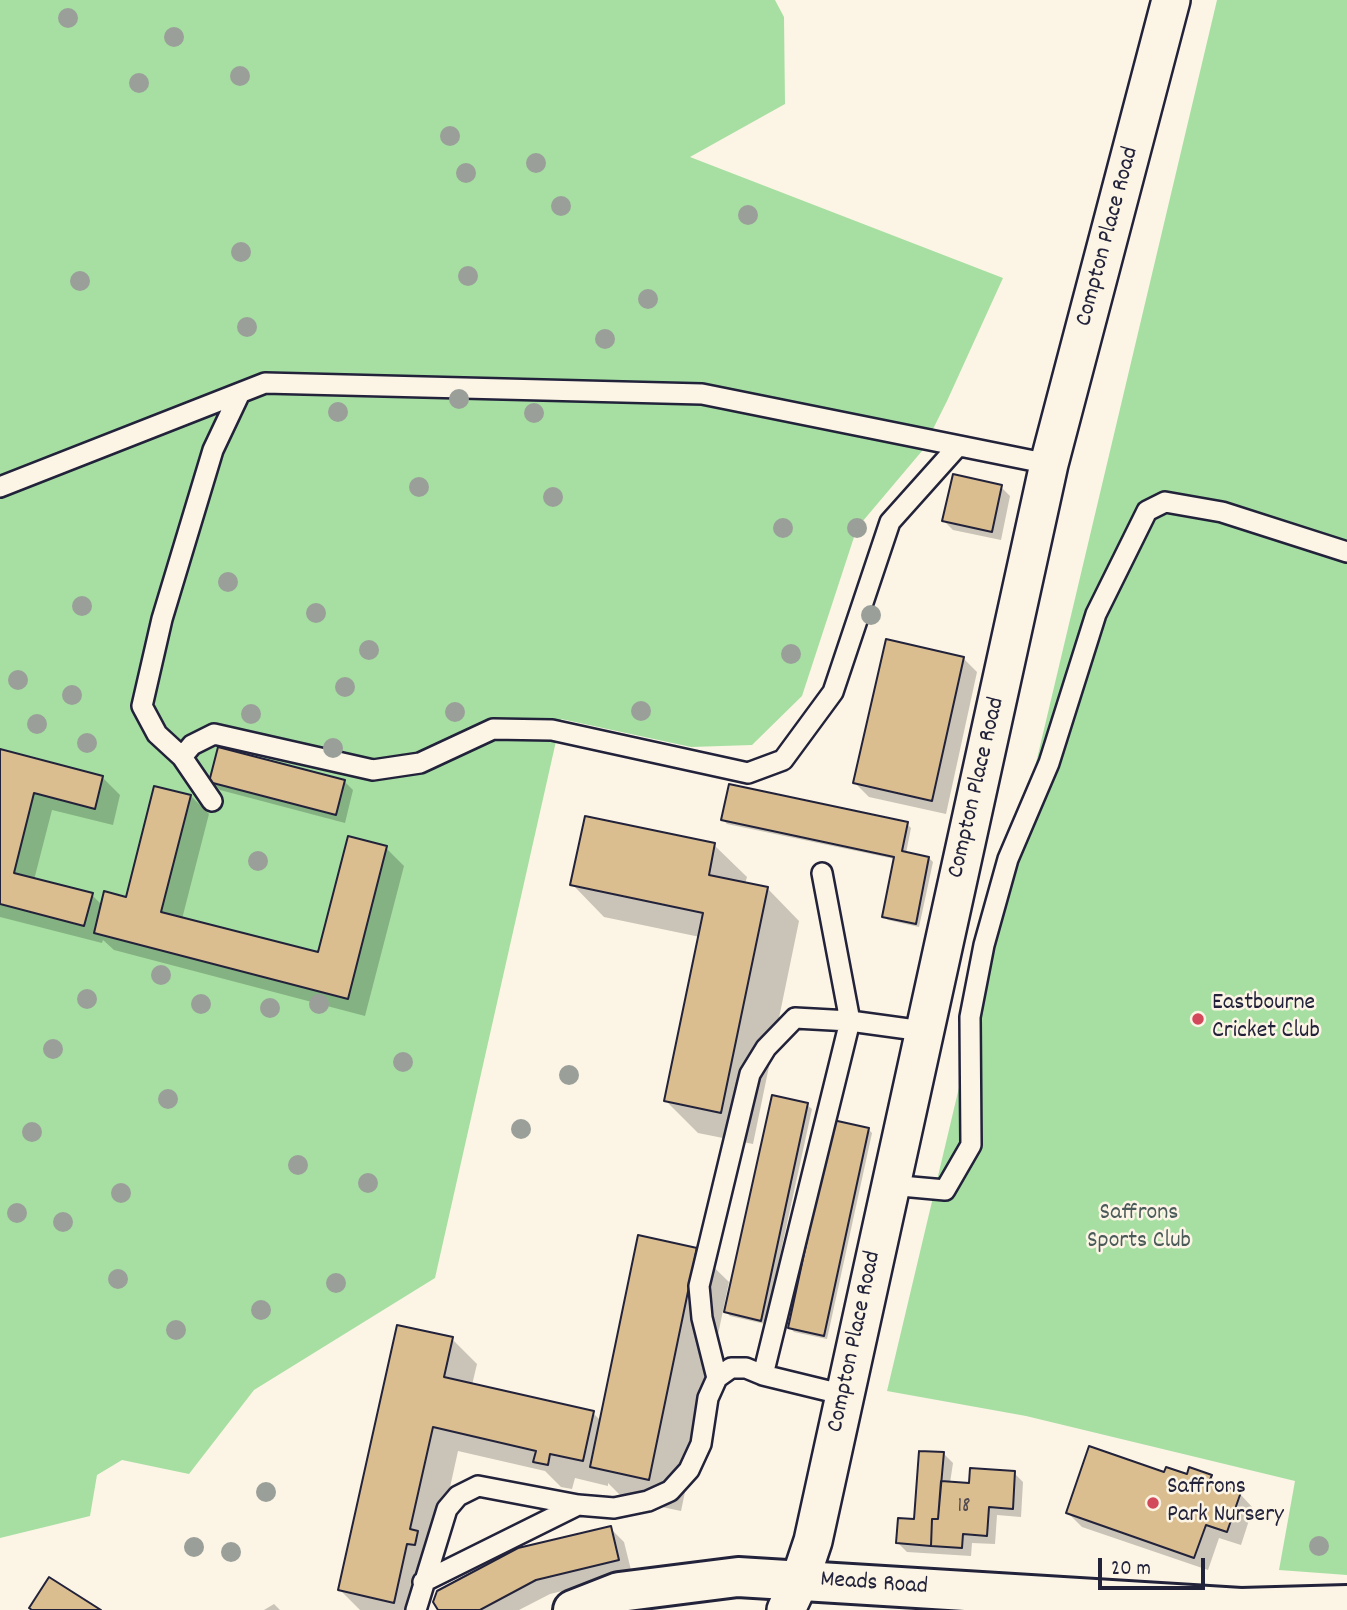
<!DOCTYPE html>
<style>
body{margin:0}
#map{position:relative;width:1347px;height:1610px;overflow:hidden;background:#fcf5e5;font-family:Dekko,sans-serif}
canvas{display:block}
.scale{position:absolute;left:1098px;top:1558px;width:107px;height:32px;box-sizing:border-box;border:4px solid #22223b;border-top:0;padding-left:9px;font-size:21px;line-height:24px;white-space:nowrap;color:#22223b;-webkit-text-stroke:5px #fcf5e5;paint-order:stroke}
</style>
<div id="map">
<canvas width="1347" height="1610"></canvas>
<div class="scale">20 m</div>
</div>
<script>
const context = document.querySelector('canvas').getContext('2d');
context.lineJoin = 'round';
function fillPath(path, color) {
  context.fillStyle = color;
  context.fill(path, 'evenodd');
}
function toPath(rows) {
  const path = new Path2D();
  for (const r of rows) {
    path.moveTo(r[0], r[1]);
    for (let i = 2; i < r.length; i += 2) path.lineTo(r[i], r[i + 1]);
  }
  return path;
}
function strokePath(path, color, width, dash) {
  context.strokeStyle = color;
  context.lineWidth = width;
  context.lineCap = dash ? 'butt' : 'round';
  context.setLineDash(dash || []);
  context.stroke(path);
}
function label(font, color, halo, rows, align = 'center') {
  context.font = font + ' Dekko,sans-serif';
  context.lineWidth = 5;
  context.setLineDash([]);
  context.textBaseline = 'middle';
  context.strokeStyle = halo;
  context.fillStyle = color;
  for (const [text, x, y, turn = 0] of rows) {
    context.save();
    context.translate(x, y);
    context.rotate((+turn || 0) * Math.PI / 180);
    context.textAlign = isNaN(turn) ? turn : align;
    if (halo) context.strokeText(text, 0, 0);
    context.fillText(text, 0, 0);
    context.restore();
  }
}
const green = toPath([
 [0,0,775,0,784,17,785,104,690,157,1003,278,947,401,922,451,857,528,802,696,752,745,691,747,561,719,435,1278,254,1390,189,1474,122,1460,97,1475,90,1516,0,1538],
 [1217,0,1347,0,1347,1575,1279,1570,1295,1481,1026,1416,887,1391]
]);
const shadow = toPath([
 [1001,487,1010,496,1001,540,953,530,944,521],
 [963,658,977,672,946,814,869,797,855,783],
 [0,751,102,777,120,795,113,825,52,810,34,880,92,895,102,905,127,899,191,796,209,814,182,919,319,955,386,848,404,866,365,1016,114,950,103,940,102,943,0,917],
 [211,781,344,781,353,790,345,823,220,790],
 [723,820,907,824,911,828,906,853,929,858,933,862,919,927,888,920,883,916,895,859,727,824],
 [714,845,747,877,745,884,767,888,799,921,753,1144,698,1133,666,1101,700,937,604,917,572,884],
 [807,1105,812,1109,765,1324,730,1316,726,1312],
 [868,1129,872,1133,827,1339,794,1332,790,1328],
 [696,1250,729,1282,681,1511,624,1499,608,1483,608,1486,575,1478,572,1489,561,1487,545,1471,458,1451,436,1551,443,1558,440,1570,422,1610,360,1610,340,1590,452,1339,477,1364,472,1385,593,1413,601,1421],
 [944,1454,953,1463,950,1483,971,1485,1014,1473,1023,1482,1021,1517,997,1515,995,1544,972,1543,971,1556,907,1552,898,1543,916,1521],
 [1166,1474,1211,1477,1222,1488,1240,1494,1253,1508,1241,1545,1219,1538,1208,1570,1082,1527,1068,1513],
 [610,1528,624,1542,632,1574,550,1594,519,1610,440,1610],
 [274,1604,280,1610,264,1610]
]);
const building = toPath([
 [953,474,1002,485,992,532,942,521,953,474],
 [886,639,964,657,932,801,853,783,886,639],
 [218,747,345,780,336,815,209,782,218,747],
 [0,749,103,776,95,809,34,793,14,873,93,893,84,926,0,904,0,749],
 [729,784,908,822,902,851,929,857,916,924,882,917,894,857,721,820,729,784],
 [154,786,191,795,161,912,318,952,348,836,387,846,348,999,94,933,104,891,126,897,154,786],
 [585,816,715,843,709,875,768,887,721,1113,664,1101,703,913,570,885,585,816],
 [772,1095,808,1103,761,1321,724,1312,772,1095],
 [833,1120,869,1128,824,1336,788,1328,833,1120],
 [638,1235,697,1248,649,1480,590,1467,638,1235],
 [397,1325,453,1337,444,1377,594,1411,583,1461,550,1454,548,1465,533,1462,536,1451,433,1427,410,1529,418,1531,415,1545,407,1544,394,1603,338,1590,397,1325],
 [1089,1446,1164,1472,1166,1467,1187,1474,1189,1467,1212,1475,1209,1482,1241,1492,1227,1532,1206,1525,1194,1558,1066,1513,1089,1446],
 [919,1451,944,1452,938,1519,932,1519,931,1546,896,1543,898,1518,914,1519,919,1451],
 [970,1468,1015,1471,1013,1509,989,1507,987,1536,963,1534,962,1548,931,1546,932,1519,938,1519,941,1481,969,1483,970,1468],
 [611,1526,619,1560,536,1580,480,1610,438,1610,433,1602,437,1591,518,1548,611,1526],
 [49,1577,101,1610,32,1610,29,1608,49,1577]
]);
const service = toPath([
 [0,487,265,383,702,394,1049,464],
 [182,757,192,745,214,734,373,770,420,763,493,729,552,730,748,773,783,760,833,692,890,522,958,446],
 [212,801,182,757,157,734,142,706,162,619,213,450,240,393],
 [890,1185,945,1190,971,1145,970,1017,984,945,1008,859,1049,763,1096,614,1147,511,1165,502,1222,512,1347,552],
 [763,1375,850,1021,923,1031],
 [717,1378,702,1318,699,1286,750,1074,766,1048,795,1018,850,1021,822,873],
 [423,1582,578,1505],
 [416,1610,447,1509,458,1496,478,1486,578,1505,614,1508,648,1501,670,1491,689,1470,701,1444,708,1398,717,1378,731,1368,746,1368,763,1375,845,1395]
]);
const minor = toPath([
 [786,1610,800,1580,813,1541,1049,464,1171,0]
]);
const tertiary = toPath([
 [573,1610,619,1592,738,1577,1241,1608,1347,1605]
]);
const trees = [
 [68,18],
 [174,37],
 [240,76],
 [139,83],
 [450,136],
 [536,163],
 [466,173],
 [561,206],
 [748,215],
 [241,252],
 [468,276],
 [80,281],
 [648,299],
 [247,327],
 [605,339],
 [459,399],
 [338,412],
 [534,413],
 [419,487],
 [553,497],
 [783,528],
 [857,528],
 [228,582],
 [82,606],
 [316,613],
 [871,615],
 [369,650],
 [791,654],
 [18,680],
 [345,687],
 [72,695],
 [641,711],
 [455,712],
 [251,714],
 [37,724],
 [87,743],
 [333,748],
 [258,861],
 [161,975],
 [87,999],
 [201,1004],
 [319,1004],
 [270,1008],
 [53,1049],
 [403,1062],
 [569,1075],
 [168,1099],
 [521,1129],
 [32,1132],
 [298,1165],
 [368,1183],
 [121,1193],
 [17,1213],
 [63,1222],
 [118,1279],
 [336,1283],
 [261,1310],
 [176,1330],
 [266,1492],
 [1319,1546],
 [194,1547],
 [231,1552]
];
const markers = [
 [1198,1019,7,"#d1495b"],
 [1153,1503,7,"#d1495b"]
];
const numberNames = [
 ["18",964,1508]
];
const streetNames = [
 ["Compton Place Road",1109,237,-75],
 ["Compton Place Road",978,788,-77],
 ["Compton Place Road",856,1342,-78],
 ["Meads Road",874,1585,4]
];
const poiNames = [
 ["Eastbourne",1212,1005],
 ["Cricket Club",1212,1033],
 ["Saffrons",1167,1489],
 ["Park Nursery",1167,1517]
];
const parkNames = [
 ["Saffrons",1139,1215],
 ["Sports Club",1139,1243]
];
fillPath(green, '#a7dfa3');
fillPath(shadow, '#0003');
fillPath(building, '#dbbe8f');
strokePath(building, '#22223b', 2);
strokePath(service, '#22223b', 24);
strokePath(minor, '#22223b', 42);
strokePath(tertiary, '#22223b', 44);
strokePath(service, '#fcf5e5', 19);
strokePath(minor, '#fcf5e5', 37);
strokePath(tertiary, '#fcf5e5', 38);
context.fillStyle = '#9aa099';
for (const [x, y] of trees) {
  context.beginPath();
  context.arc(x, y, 10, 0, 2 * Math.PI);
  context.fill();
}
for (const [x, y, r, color] of markers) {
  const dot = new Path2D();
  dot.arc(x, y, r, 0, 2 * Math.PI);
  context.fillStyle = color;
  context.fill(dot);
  strokePath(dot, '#fcf5e5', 2.5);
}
label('21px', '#504950', null, numberNames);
label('24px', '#22223b', '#fcf5e5', streetNames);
label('24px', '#22223b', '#fcf5e5', poiNames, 'left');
label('24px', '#4a5b5a', '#fcf5e5', parkNames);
</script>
